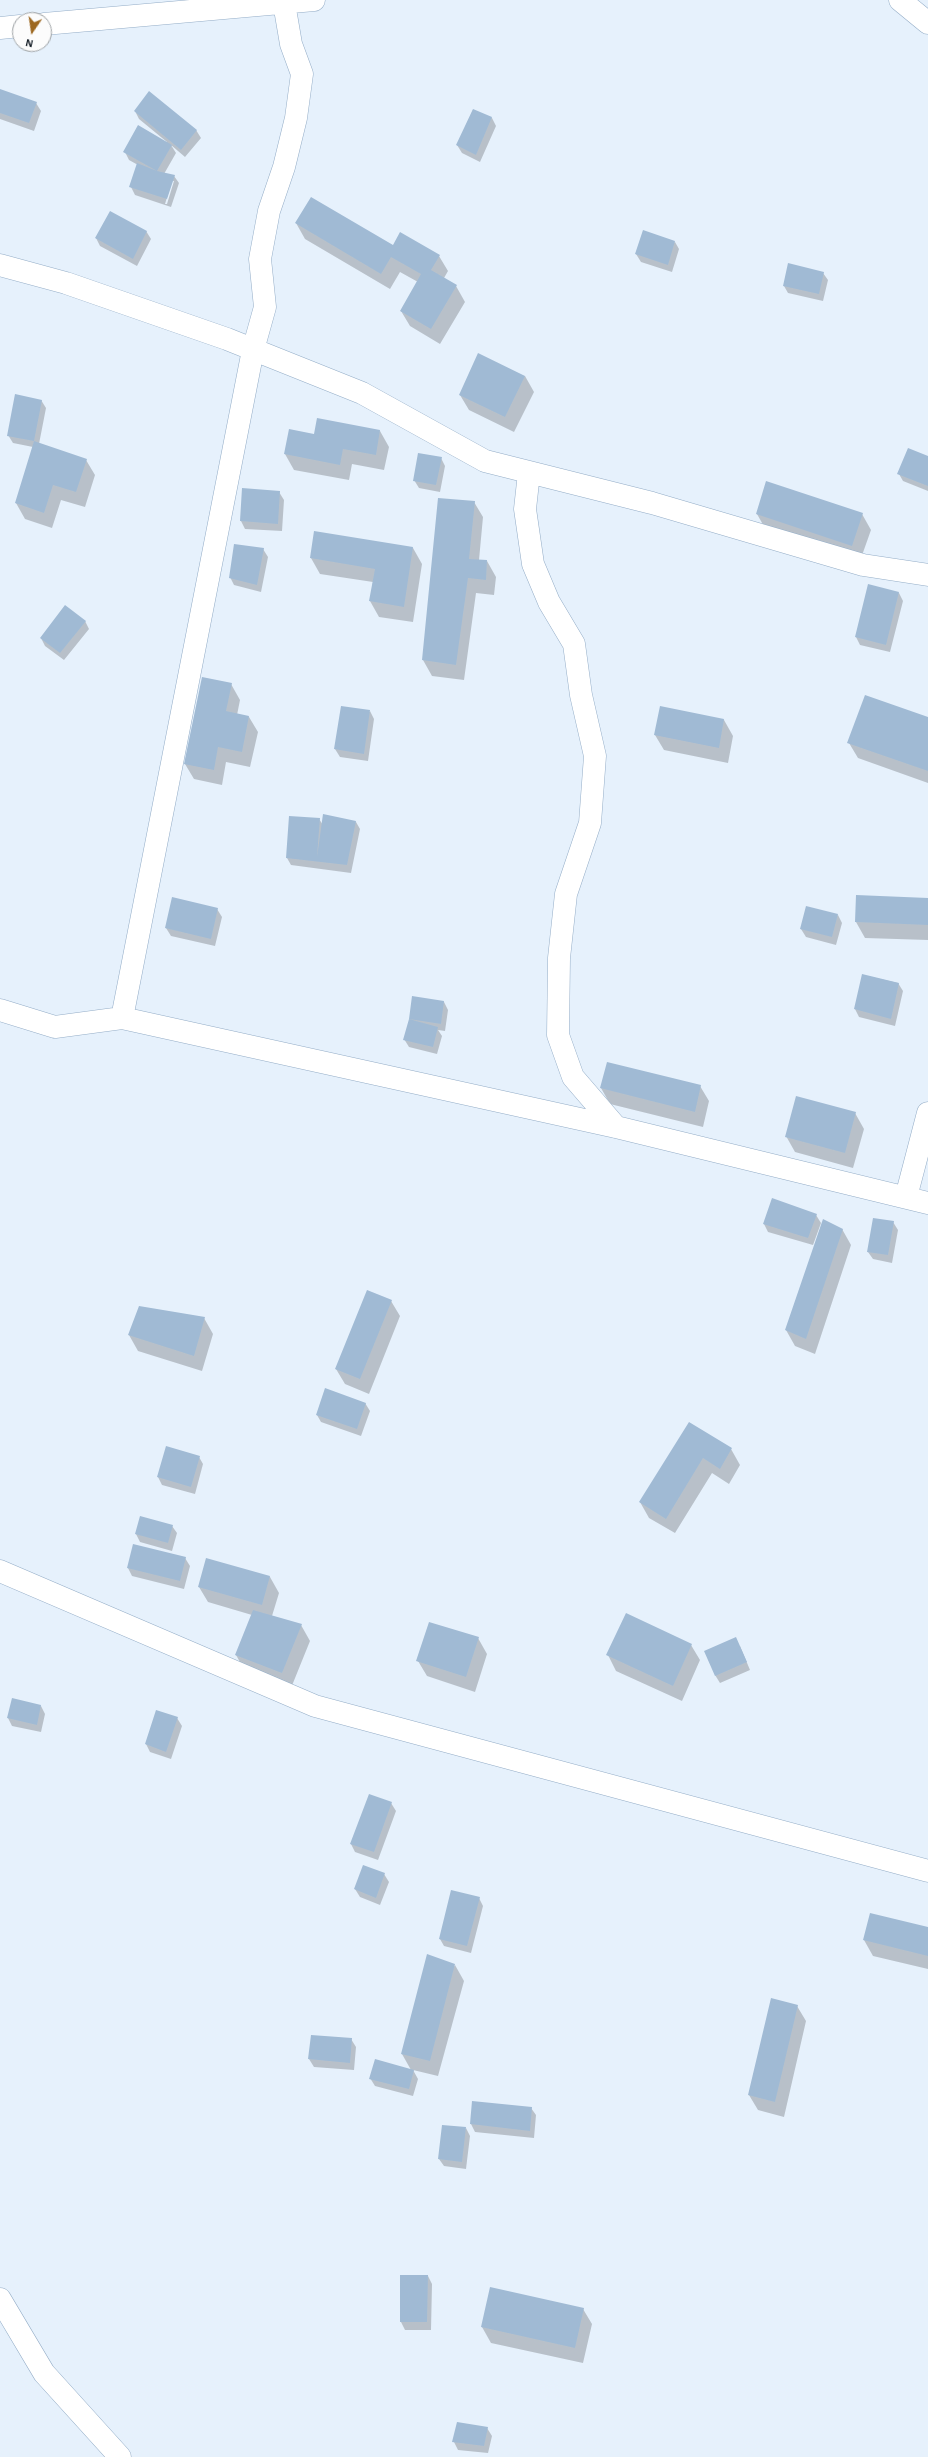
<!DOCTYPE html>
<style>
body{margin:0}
#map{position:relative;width:928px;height:2457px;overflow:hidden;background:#e6f1fc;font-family:"Alegreya Sans",sans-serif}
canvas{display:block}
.north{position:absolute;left:12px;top:12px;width:40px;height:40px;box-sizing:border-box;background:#fcfcfc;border:1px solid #9ea2a5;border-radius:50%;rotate:193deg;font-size:11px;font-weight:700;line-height:16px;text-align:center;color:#111a23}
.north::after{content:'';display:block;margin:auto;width:14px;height:18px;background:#9d6820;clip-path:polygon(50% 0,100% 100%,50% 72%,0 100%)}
</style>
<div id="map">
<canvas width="928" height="2457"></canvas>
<div class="north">N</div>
</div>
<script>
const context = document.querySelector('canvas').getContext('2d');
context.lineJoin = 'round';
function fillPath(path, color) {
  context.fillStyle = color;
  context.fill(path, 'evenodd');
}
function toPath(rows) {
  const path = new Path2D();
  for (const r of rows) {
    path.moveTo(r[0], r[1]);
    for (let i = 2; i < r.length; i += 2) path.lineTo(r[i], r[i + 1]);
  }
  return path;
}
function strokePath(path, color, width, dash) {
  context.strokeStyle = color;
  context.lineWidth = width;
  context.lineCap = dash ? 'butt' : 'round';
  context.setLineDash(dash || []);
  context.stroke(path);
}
const shadow = toPath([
 [0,90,36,103,41,111,34,131,0,119],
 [473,110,492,118,496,126,480,162,462,153,457,145],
 [135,111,196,130,201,138,185,157,171,145,176,153,164,174,174,176,179,183,171,207,135,195,131,187,138,165,129,160,125,152,167,142,139,119],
 [172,181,174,181,167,204,165,204],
 [296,223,439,256,448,271,444,278,456,286,465,302,440,344,410,326,401,311,418,282,400,272,390,289,305,239],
 [146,231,151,239,137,266,100,246,96,238],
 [675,242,679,249,672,272,641,262,636,254],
 [823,273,828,280,823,301,788,293,784,286],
 [525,376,534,392,514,432,469,410,460,395],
 [41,400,46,408,39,444,86,460,95,475,85,507,61,500,52,528,25,519,16,503,33,447,13,443,8,435],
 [380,431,389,447,384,470,352,464,349,480,294,470,285,454,315,435],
 [928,457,928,491,903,481,899,474],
 [441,458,445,466,440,492,419,488,414,480],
 [279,492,284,500,282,531,245,529,241,521],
 [474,502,483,517,479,560,487,561,496,577,494,595,476,593,464,680,432,676,423,660],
 [757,514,862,514,871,530,860,561,766,530],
 [315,532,413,548,422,564,413,622,379,617,370,601,373,582,320,574,311,558],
 [263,549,268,557,261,592,234,585,230,577],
 [869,585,899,593,903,601,890,652,860,645,856,637],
 [85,621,89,629,64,660,45,646,41,638],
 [231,684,240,700,237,715,249,717,258,732,250,767,226,762,222,785,194,779,185,764],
 [661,708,724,720,733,736,728,763,664,750,655,735],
 [370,711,374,719,368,761,340,757,335,749],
 [928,718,928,783,858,758,849,743],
 [319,819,323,825,356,822,360,829,351,873,291,865,287,858],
 [928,899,928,940,865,938,856,922],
 [217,909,222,917,215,946,171,936,166,928],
 [838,915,842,923,836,945,806,937,801,929],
 [863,975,898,983,903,991,895,1026,859,1017,855,1009],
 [413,997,444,1002,448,1010,445,1031,438,1030,442,1036,437,1054,409,1047,404,1039,410,1020],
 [608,1063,700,1086,709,1101,703,1127,610,1104,601,1088],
 [855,1113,864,1129,853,1168,795,1152,786,1136],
 [816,1215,821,1223,813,1245,768,1232,764,1224],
 [893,1222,898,1230,892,1263,873,1259,868,1252],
 [842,1229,851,1245,815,1354,795,1346,786,1330],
 [391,1301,400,1316,369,1394,345,1384,336,1369],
 [204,1318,213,1334,202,1371,138,1351,129,1335],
 [365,1403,370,1411,361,1436,321,1422,317,1415],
 [689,1423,731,1449,740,1465,729,1484,712,1473,675,1533,649,1518,640,1502],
 [199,1457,203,1464,195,1494,162,1485,158,1477],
 [172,1526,177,1533,172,1551,140,1542,136,1534],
 [185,1558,190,1566,184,1589,132,1576,128,1568],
 [207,1559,270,1577,279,1593,272,1616,301,1625,310,1641,291,1688,245,1671,236,1655,252,1615,208,1602,199,1587],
 [478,1638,487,1654,475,1692,427,1676,418,1661],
 [691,1645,700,1660,682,1701,616,1671,608,1655],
 [740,1646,750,1670,720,1683,715,1675],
 [41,1706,45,1714,41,1732,12,1726,8,1718],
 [177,1718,182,1726,171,1759,150,1752,146,1744],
 [391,1803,396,1811,378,1860,355,1852,351,1844],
 [384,1874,389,1882,380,1905,360,1897,355,1889],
 [479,1898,483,1906,471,1953,444,1946,440,1939],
 [928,1928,928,1969,873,1956,864,1940],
 [455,1965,464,1981,438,2076,413,2070,418,2079,413,2096,375,2086,370,2078,411,2070,402,2054],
 [797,2006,806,2021,784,2117,758,2110,749,2095],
 [351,2039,356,2047,354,2070,314,2067,309,2059],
 [531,2108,536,2115,534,2138,475,2132,471,2124],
 [466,2128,470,2136,466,2169,444,2166,439,2159],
 [428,2276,432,2284,431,2330,405,2330,401,2322],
 [491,2288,583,2309,592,2324,583,2363,491,2343,482,2327],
 [487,2428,492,2436,488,2453,458,2450,454,2442]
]);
const building = toPath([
 [0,89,37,102,29,123,0,113],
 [149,91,197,130,181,150,134,111],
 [473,109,492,117,476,155,456,145],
 [138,125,172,145,157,171,123,152],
 [137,163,157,171,175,175,167,199,129,187],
 [311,197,393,245,400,232,440,255,431,270,457,285,431,329,400,311,421,274,391,257,381,274,295,223],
 [110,211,147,231,133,259,95,238],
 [643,230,675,241,668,265,635,254],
 [788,263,824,272,819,294,783,286],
 [478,353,525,376,505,417,459,395],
 [15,394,42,400,34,441,7,436],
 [317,418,380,430,376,455,343,449,340,465,284,454,289,429,314,434],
 [34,441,87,459,76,492,53,485,44,513,15,503],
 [908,448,928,456,928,486,897,474],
 [418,453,442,457,436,485,413,481],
 [766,481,863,513,852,546,756,514],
 [242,488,280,491,278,524,240,521],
 [438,498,475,501,469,559,487,560,486,580,468,578,456,665,422,660],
 [314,531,413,547,404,607,369,601,375,569,310,558],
 [234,544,264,548,257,585,229,578],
 [868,584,899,592,886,645,855,637],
 [65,605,86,621,60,653,40,638],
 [202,677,232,683,226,711,249,716,242,752,218,747,214,770,184,764],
 [865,695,928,717,928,771,847,743],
 [341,706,370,710,364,754,334,749],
 [660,706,724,719,719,748,654,735],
 [323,814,356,821,347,865,286,858,289,816,320,818,317,857],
 [856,895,928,898,928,925,855,922],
 [172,897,218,908,211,939,165,928],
 [806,906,838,914,832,937,800,929],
 [862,974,899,983,891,1019,854,1009],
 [412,996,444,1001,441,1024,409,1019],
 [409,1019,438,1027,433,1047,403,1040],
 [607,1062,701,1085,695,1112,600,1088],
 [796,1096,856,1112,845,1153,785,1137],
 [772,1198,817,1214,808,1238,763,1224],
 [873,1218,894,1221,888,1255,867,1252],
 [823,1219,843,1229,806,1339,785,1330],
 [367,1290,392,1300,360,1379,335,1369],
 [139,1306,205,1317,194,1356,128,1335],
 [325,1388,366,1403,357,1429,316,1415],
 [689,1422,732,1448,720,1469,703,1458,666,1519,639,1502],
 [166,1446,200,1456,191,1487,157,1477],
 [140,1516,173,1525,168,1543,135,1534],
 [133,1544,186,1557,180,1581,127,1568],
 [206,1558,270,1576,262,1605,198,1587],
 [253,1610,302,1624,282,1673,235,1655],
 [626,1613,692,1644,673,1686,606,1655],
 [429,1622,479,1637,466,1677,416,1661],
 [736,1637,747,1662,715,1676,704,1651],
 [12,1698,41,1705,37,1725,7,1718],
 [156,1710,178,1717,166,1752,145,1744],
 [369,1794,392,1802,374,1852,350,1844],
 [363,1865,385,1873,376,1898,354,1889],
 [451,1890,480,1897,467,1946,439,1939],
 [870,1913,928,1927,928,1956,863,1940],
 [427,1954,455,1964,430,2061,401,2054],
 [771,1998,798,2005,775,2102,748,2095],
 [311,2035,352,2038,350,2063,308,2059],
 [375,2059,414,2070,409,2089,369,2079],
 [472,2101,532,2107,530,2131,470,2124],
 [442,2125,466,2127,462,2162,438,2159],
 [400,2275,428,2275,427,2322,400,2322],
 [490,2287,584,2308,575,2348,481,2327],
 [457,2422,488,2427,484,2446,452,2442]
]);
const minor = toPath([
 [900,0,928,23],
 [44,24,314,0],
 [0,28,20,26],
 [0,265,66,283,227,339,362,393,485,461,652,503,863,565,928,575],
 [529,473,525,509,533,564,549,602,574,644,581,695,595,756,590,823,566,894,559,958,558,1035,573,1077,616,1127],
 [0,1010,55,1027,122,1018,616,1127,928,1203],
 [122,1018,253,350,265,307,260,259,269,211,284,167,296,118,302,74,291,44,284,3],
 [906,1197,928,1113],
 [0,1571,315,1706,928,1871],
 [0,2299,44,2373,120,2457]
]);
fillPath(shadow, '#0003');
fillPath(building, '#a0bad4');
strokePath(minor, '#94adc7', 23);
strokePath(minor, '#fff', 22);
</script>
